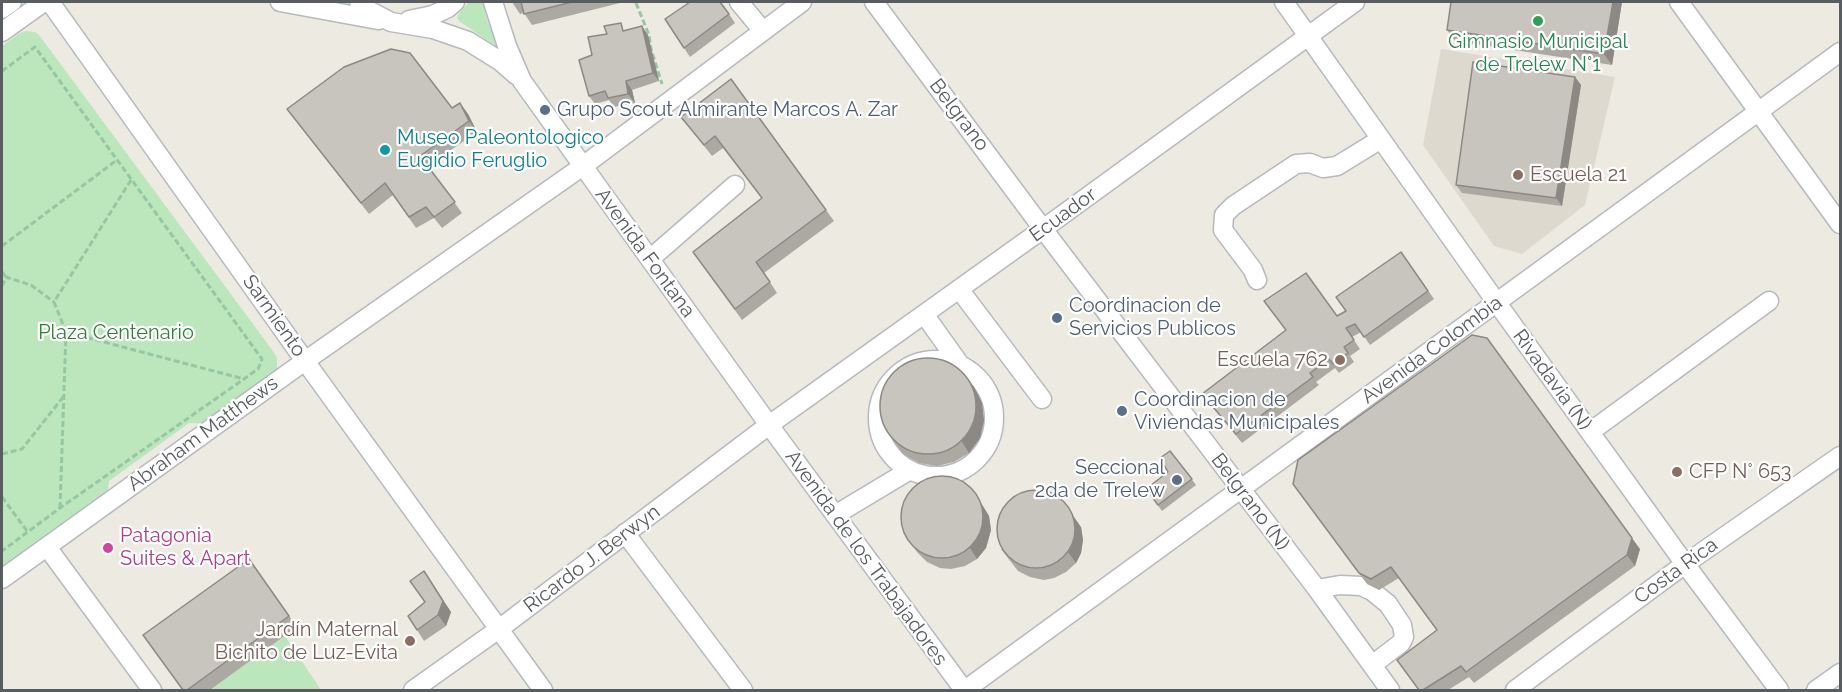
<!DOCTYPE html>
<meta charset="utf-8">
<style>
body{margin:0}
#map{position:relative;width:1842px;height:692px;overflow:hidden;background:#edeae1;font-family:Raleway,sans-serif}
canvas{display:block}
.frame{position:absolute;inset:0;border:3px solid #595d62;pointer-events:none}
</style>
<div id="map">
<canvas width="1842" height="692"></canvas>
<div class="frame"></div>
</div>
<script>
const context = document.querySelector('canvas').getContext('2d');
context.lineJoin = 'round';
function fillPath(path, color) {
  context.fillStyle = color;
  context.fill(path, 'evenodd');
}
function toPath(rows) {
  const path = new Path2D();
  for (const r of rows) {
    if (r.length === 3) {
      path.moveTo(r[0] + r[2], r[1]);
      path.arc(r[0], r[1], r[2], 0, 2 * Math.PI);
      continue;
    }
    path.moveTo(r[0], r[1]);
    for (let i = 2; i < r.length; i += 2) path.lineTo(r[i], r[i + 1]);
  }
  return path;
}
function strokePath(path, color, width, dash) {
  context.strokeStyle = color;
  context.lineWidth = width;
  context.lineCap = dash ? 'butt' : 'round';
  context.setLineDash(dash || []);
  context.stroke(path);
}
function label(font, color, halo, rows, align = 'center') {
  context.font = font + ' Raleway,sans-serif';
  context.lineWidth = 4.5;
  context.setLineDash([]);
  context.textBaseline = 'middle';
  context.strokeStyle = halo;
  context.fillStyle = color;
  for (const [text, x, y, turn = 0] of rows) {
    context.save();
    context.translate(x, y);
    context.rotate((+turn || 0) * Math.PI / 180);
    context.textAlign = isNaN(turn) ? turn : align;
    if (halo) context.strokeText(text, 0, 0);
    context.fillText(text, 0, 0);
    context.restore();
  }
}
const education = toPath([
 [1441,49,1615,77,1585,205,1522,254,1494,246,1423,145]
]);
const green = toPath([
 [469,2,483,2,487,20,499,48,459,21,457,18,459,14],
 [26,31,35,32,39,35,273,351,277,358,277,367,276,375,211,424,189,423,109,481,107,497,2,572,2,46,20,33],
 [285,636,321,690,210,690]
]);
const path = toPath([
 [636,3,649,35,651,49,662,84],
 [2,71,35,47,262,359,258,369,244,379,60,508,2,551],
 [131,180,54,302,66,332,244,379],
 [2,246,117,160],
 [2,272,6,277],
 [2,286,6,277,31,285,54,302],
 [2,454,22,449,64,396],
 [2,497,27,531],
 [60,508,66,332]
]);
const minor = toPath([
 [50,2,305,361,543,690],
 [280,2,378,20],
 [359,2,370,11,391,22,433,29,468,41,500,61,516,75],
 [493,2,507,46,522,81,769,425,964,690],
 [739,2,763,31],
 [874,2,1043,229,1317,589,1390,690],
 [1284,2,1497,303,1685,564,1779,690],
 [1679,2,1840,224],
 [2,9,12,2],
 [409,20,433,15,448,8,455,2],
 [2,32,44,2],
 [650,259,735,185],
 [1257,280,1253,270,1223,230,1224,215,1233,206,1296,164,1310,163,1323,168,1337,166,1381,139],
 [959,289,1042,399],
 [924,314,961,366],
 [936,418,58],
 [1590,432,1769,301],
 [835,515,910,470],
 [625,533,743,690],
 [47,547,152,690],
 [2,579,305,361,583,166,802,2],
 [1317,589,1340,585,1361,586,1372,591,1388,604,1402,625,1404,637,1401,643,1372,665],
 [413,690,499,629,769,425,1043,229,1355,2],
 [965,690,1840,52],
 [1515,690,1685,564,1840,456],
 [1816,690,1840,673]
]);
const wall = toPath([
 [512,2,624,2,532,25,524,13,520,14],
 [721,2,735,23,690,57,665,19],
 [1451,2,1622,2,1612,65,1455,41,1447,30],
 [626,30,648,35,659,81,632,90,635,103,614,107,609,100,595,104,589,96,592,55,607,34],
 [1575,77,1581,85,1562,206,1462,193,1456,185],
 [731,79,834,221,764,273,777,293,742,320,693,252,762,198,723,148,712,156,681,117],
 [460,103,468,114,477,132,428,166,462,213,442,228,434,218,416,228,393,195,369,214,287,109,452,108],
 [1401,252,1434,299,1370,345,1361,332,1352,337,1360,349,1350,356,1354,362,1339,373,1335,368,1316,382,1319,385,1242,443,1202,394,1286,330,1264,301,1337,316,1346,311],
 [974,387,982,403,984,421,980,438,969,453,954,462,937,466,919,463,903,454,885,429],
 [1170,451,1196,485,1162,511,1146,489,1168,472],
 [973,490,989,516,991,530,986,548,977,559,965,566,951,569,940,568,927,562,917,552,909,541],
 [1301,495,1640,549,1635,566,1474,683,1469,677,1448,690,1418,690,1437,630,1399,578,1379,590,1367,584],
 [1081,527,1083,540,1081,553,1076,563,1066,572,1054,578,1044,580,1030,577,1018,571,1001,549],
 [249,559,297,627,210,690,183,690],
 [424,571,451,612,446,626,424,641,417,630,425,602]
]);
const shadedWall = toPath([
 [1613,2,1622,2,1612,65,1604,54],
 [642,26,648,35,659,81,653,73],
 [1575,77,1581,85,1562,206,1556,198],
 [626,81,632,90,635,103,628,94],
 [460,103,468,114,477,132,469,121],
 [966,376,974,387,982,403,984,421,980,438,969,453,962,442],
 [973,490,989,516,991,530,986,548,977,559,970,548],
 [1063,501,1081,527,1083,540,1081,553,1076,563,1068,552],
 [1632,538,1640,549,1635,566,1627,555],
 [424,571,451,612,446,626,438,615]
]);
const building = toPath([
 [521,2,572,2,524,14,521,2],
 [690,2,720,2,729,14,684,48,665,19,690,2],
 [1451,2,1613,2,1604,54,1447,30,1451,2],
 [621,23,623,31,642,26,653,73,626,81,628,94,608,98,605,91,589,96,579,60,592,55,588,37,607,34,604,26,621,23],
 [391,49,410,53,452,108,460,103,469,121,420,156,455,202,434,217,426,207,409,217,385,183,361,203,287,109,344,67,391,49],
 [1473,62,1575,77,1556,198,1456,185,1473,62],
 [731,79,826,210,756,262,770,282,735,309,693,252,762,198,715,136,704,145,681,117,731,79],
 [1401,252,1428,291,1364,337,1355,324,1346,328,1354,340,1344,347,1348,353,1333,364,1329,359,1310,373,1313,377,1236,434,1202,394,1286,330,1264,301,1306,273,1337,316,1346,311,1336,297,1401,252],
 [1472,335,1487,338,1632,538,1627,555,1466,672,1461,666,1423,690,1419,690,1397,660,1437,630,1391,567,1371,579,1359,573,1293,484,1298,460,1472,335],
 [928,406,48],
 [1170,451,1192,479,1158,505,1146,489,1168,472,1160,458,1170,451],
 [942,517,41],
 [1036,529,39],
 [249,559,289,616,187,690,183,690,143,635,249,559],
 [424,571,443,601,438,615,417,630,408,616,425,602,410,581,424,571]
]);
const markers = [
 [1538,21,6,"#2e9e5b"],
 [545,110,6,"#5c6f8a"],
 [385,150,6,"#0f9aa8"],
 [1518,175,6,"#8d6e63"],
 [1057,318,6,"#5c6f8a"],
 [1340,360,6,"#8d6e63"],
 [1122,411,6,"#5c6f8a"],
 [1677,472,6,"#8d6e63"],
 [1177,480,6,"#5c6f8a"],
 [108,548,6,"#d1479c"],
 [410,641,6,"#8d6e63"]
];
const leisureNames = [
 ["Gimnasio Municipal",1538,42],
 ["de Trelew N°1",1538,65]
];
const serviceNames = [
 ["Grupo Scout Almirante Marcos A. Zar",557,110],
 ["Coordinacion de",1069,306],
 ["Servicios Publicos",1069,329],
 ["Coordinacion de",1134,400],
 ["Viviendas Municipales",1134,423],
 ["Seccional",1165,468,"right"],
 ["2da de Trelew",1165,491,"right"]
];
const streetNames = [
 ["Belgrano",959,115,53],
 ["Ecuador",1063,215,-36],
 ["Avenida Fontana",645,253,54],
 ["Sarmiento",274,316,55],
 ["Avenida Colombia",1432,350,-36],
 ["Rivadavia (N)",1552,380,54],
 ["Abraham Matthews",203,434,-36],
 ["Belgrano (N)",1250,502,53],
 ["Avenida de los Trabajadores",866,558,54],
 ["Ricardo J. Berwyn",592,559,-37],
 ["Costa Rica",1676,571,-36]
];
const cultureNames = [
 ["Museo Paleontologico",397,138],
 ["Eugidio Feruglio",397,161]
];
const educationNames = [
 ["Escuela 21",1530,175],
 ["Escuela 762",1328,360,"right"],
 ["CFP N° 653",1689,472],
 ["Jardín Maternal",398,630,"right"],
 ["Bichito de Luz-Evita",398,653,"right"]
];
const parkNames = [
 ["Plaza Centenario",116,333]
];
const hotelNames = [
 ["Patagonia",120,536],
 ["Suites & Apart",120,559]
];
fillPath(education, '#ddd9cf');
fillPath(green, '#bce6bc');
strokePath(minor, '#b6b9be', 21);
strokePath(path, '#95c7a2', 3, [6, 3]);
strokePath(minor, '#fff', 18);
fillPath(wall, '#aca9a3');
fillPath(shadedWall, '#8c8985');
fillPath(building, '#c8c4be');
strokePath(building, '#8c8985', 1.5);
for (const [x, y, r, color] of markers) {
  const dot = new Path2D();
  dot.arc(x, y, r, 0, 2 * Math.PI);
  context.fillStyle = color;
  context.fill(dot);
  strokePath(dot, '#fff', 2);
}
label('20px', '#27864d', '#fff', leisureNames);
label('20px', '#4e5e75', '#fff', serviceNames, 'left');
label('20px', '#595d62', '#fff', streetNames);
label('20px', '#0d838f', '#fff', cultureNames, 'left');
label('20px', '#785e54', '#fff', educationNames, 'left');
label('20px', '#318234', '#fff', parkNames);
label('20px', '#b23c85', '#fff', hotelNames, 'left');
</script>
